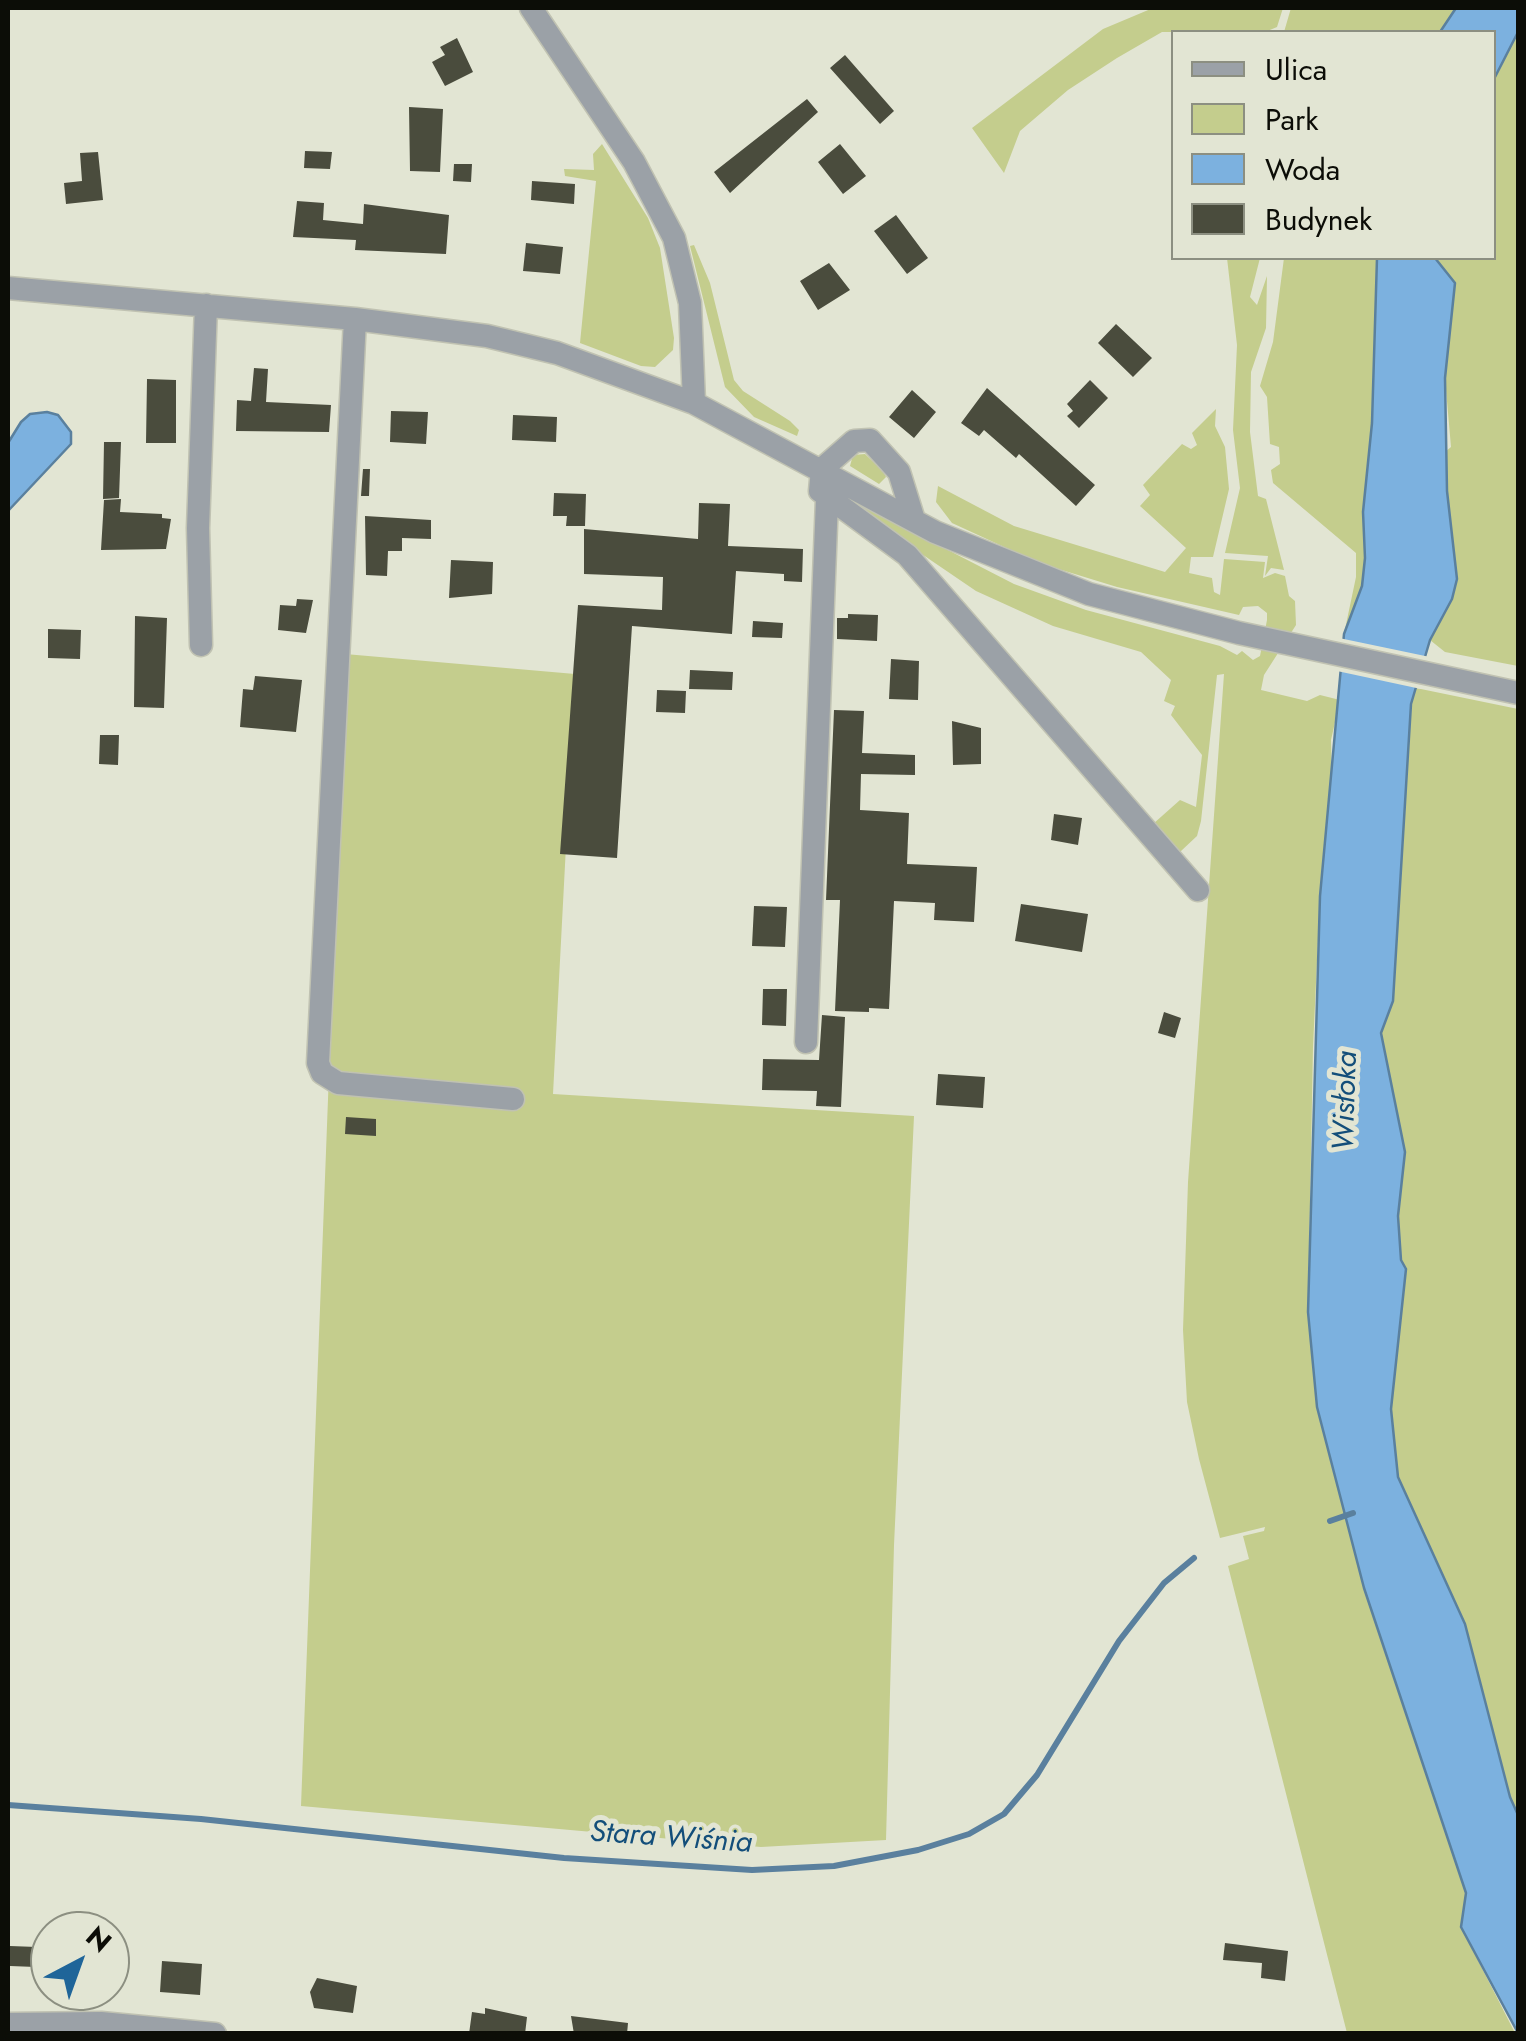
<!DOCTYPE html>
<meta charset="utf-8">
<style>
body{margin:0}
#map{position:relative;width:1526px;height:2041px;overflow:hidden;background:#e2e5d3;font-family:Jost,sans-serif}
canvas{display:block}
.frame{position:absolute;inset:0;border:10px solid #0c0d07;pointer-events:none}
.legend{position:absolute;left:1171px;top:30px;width:325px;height:230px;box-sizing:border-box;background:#e2e5d3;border:2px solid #8c8f81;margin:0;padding:12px 18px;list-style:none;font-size:30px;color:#0c0d07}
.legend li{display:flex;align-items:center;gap:20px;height:50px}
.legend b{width:50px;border:2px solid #8c8f81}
.north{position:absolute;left:30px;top:1911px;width:100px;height:100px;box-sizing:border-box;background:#e2e5d3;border:2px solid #8c8f81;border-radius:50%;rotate:41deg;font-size:28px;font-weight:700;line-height:40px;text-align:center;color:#0c0d07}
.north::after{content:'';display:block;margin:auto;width:35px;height:45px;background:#1f6599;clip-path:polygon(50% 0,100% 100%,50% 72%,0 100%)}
</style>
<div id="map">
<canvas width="1526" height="2041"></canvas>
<div class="frame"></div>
<ul class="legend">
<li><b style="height:12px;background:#9ba1a7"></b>Ulica</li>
<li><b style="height:28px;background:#c4cd8d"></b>Park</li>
<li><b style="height:28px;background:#7cb1df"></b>Woda</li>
<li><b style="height:28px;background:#4a4c3d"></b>Budynek</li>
</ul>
<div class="north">N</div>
</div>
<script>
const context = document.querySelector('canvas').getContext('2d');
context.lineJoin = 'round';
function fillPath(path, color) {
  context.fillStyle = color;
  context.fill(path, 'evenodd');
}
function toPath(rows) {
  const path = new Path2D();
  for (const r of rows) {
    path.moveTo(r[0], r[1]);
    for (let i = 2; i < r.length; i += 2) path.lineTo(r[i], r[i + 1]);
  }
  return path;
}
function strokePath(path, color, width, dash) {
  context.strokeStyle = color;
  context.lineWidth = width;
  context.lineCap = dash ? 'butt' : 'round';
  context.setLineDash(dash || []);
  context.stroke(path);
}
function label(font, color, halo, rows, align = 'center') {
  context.font = font + ' Jost,sans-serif';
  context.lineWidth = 10;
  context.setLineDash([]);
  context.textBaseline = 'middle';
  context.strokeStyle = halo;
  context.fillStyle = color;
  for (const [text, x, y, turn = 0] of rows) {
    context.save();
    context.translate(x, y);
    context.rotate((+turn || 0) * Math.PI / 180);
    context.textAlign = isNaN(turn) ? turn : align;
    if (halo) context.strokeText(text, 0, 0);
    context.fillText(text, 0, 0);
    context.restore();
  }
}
const green = toPath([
 [1153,8,1283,8,1277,27,1265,32,1162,32,1117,58,1068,90,1020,131,1004,173,972,128,1103,29],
 [1291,8,1457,8,1440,32,1284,32],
 [1518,32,1518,666,1445,652,1430,640,1452,599,1453,540,1447,491,1445,452,1451,447,1445,378,1455,283,1435,258,1494,258,1494,80],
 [602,144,648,218,660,248,674,338,673,350,655,367,641,366,580,343,596,181,565,176,564,169,594,170,593,154],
 [694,245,710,283,734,380,743,391,790,421,799,430,797,436,754,417,725,387,690,246],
 [1227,258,1260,258,1250,297,1257,305,1267,276,1266,328,1251,372,1250,432,1258,496,1266,499,1284,570,1271,568,1265,576,1268,556,1225,553,1240,488,1233,430,1237,345],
 [1284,258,1377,258,1372,423,1363,513,1365,558,1362,586,1344,634,1356,577,1356,553,1273,483,1271,470,1280,464,1279,447,1270,444,1267,397,1260,386,1273,342],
 [1216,409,1215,426,1225,447,1229,489,1213,557,1191,557,1189,573,1212,578,1214,592,1220,595,1224,559,1265,562,1263,578,1275,573,1285,576,1289,596,1295,601,1296,625,1264,675,1261,690,1307,701,1320,695,1340,700,1331,740,1332,785,1320,896,1313,1047,1308,1312,1317,1407,1364,1588,1466,1893,1461,1927,1515,2033,1347,2033,1228,1566,1249,1559,1243,1536,1264,1531,1265,1527,1220,1538,1199,1459,1187,1402,1183,1330,1188,1182,1224,674,1217,675,1201,821,1197,836,1181,851,1174,851,1153,824,1180,800,1196,807,1202,755,1171,715,1175,706,1164,701,1171,680,1141,652,1053,626,976,591,841,499,843,496,1014,584,1086,610,1220,646,1237,655,1242,651,1253,660,1260,656,1267,620,1267,613,1258,606,1243,607,1239,615,1117,587,1039,563,952,523,936,502,938,486,1014,526,1165,572,1186,548,1140,506,1150,495,1143,485,1182,444,1191,449,1197,445,1192,433],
 [865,454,883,471,886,477,879,484,850,466,853,455],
 [345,654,575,674,553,1094,914,1116,894,1545,886,1840,761,1847,301,1806],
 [1416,688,1518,709,1518,1815,1510,1797,1465,1624,1398,1477,1391,1409,1406,1269,1401,1260,1398,1216,1405,1152,1380,1033,1393,1000,1411,704]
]);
const water = toPath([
 [1456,8,1518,8,1518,32,1494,79,1494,95,1494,32,1440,32,1456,8],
 [1377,258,1435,258,1455,283,1445,378,1447,491,1457,579,1452,599,1430,640,1411,704,1393,1001,1381,1033,1405,1152,1398,1216,1401,1260,1406,1269,1391,1409,1398,1477,1465,1624,1510,1797,1518,1815,1518,2033,1461,1927,1466,1893,1364,1588,1317,1407,1308,1312,1320,896,1344,634,1362,586,1365,558,1363,512,1372,423,1377,258],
 [47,412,58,415,71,432,71,444,8,511,8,443,21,422,30,414,47,412]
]);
const pier = toPath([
 [1339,638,1430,657,1421,689,1337,671]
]);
const stream = toPath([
 [1330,1521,1353,1513],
 [8,1805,201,1819,564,1858,752,1870,834,1866,918,1850,969,1834,1004,1814,1037,1775,1119,1641,1164,1583,1194,1558]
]);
const building = toPath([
 [457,38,473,72,445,86,432,62,445,55,440,47],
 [845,55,894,111,880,124,830,68],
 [807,99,818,112,730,193,714,172],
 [409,107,443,109,440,172,410,171],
 [840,144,866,176,843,194,818,162],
 [305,151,332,152,330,169,304,168],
 [98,152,103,200,66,204,64,183,82,181,80,153],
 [454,164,472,164,471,182,453,181],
 [532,181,575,184,574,204,531,200],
 [297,201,324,203,323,220,363,224,364,204,449,215,446,254,355,250,356,240,293,237],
 [896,215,928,258,907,274,874,231],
 [526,243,563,247,560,274,523,271],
 [829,263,850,290,818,310,800,281],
 [1116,324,1152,358,1133,377,1098,343],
 [254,368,268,369,266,402,331,405,329,432,236,431,237,400,251,401],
 [147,379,176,380,176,443,146,443],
 [1090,380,1108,398,1079,428,1067,416,1073,411,1067,404],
 [987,388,1095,485,1076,506,1019,454,1016,458,984,430,979,436,961,423],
 [912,390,936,412,914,438,889,417],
 [391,411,428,412,426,444,390,442],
 [513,415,557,417,556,442,512,440],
 [104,442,121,442,119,498,103,499],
 [363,469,370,469,369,496,361,496],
 [554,493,586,494,585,526,566,526,567,516,553,516],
 [121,499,120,512,162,514,162,518,171,519,166,549,101,550,104,500],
 [699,503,730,504,728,546,803,549,802,582,784,581,784,574,736,571,732,634,632,626,617,858,560,854,578,605,662,610,663,577,584,574,584,529,698,539],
 [365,516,431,520,431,539,402,538,402,551,388,551,387,576,366,575],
 [451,560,493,562,492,594,449,598],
 [297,599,313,600,306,633,278,630,280,605,296,606],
 [848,614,878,615,877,641,837,639,837,618,848,618],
 [135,616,167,618,164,708,134,707],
 [753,621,783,623,782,638,752,637],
 [48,629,81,630,80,659,48,658],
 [891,659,919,661,918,700,889,699],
 [690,670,733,672,732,690,689,689],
 [255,676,302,680,296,732,240,727,243,689,253,690],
 [657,690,686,691,685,713,656,712],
 [834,710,864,711,862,753,915,755,915,775,861,774,860,810,909,813,907,864,977,867,974,922,934,920,935,903,894,901,889,1009,869,1008,869,1012,835,1011,840,900,826,900],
 [952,721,981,728,981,764,953,765],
 [100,735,119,735,118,765,99,764],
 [1054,814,1082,818,1078,845,1051,840],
 [1021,904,1088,914,1082,952,1015,941],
 [754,906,787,907,785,947,752,946],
 [763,989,787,989,786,1026,762,1025],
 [1164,1012,1181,1018,1175,1038,1158,1033],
 [822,1015,845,1017,841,1107,816,1106,817,1091,762,1090,763,1059,819,1060],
 [938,1074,985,1077,983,1108,936,1105],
 [346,1117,376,1119,376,1136,345,1134],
 [1225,1943,1288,1951,1285,1981,1261,1978,1262,1963,1223,1960],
 [10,1946,37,1947,36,1967,10,1966],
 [162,1961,202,1964,200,1995,160,1992],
 [317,1978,357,1986,353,2013,314,2008,310,1992],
 [485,2008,527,2017,525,2034,469,2034,472,2012,485,2014],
 [571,2016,628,2023,627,2034,574,2034]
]);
const minor = toPath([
 [531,8,634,162,674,238,690,303,694,403],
 [8,288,355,319,487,336,557,353,694,403,935,532,1089,594,1239,633,1518,693],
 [355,319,318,1063,322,1073,338,1083,513,1099],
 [914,520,899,472,870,440,854,441,822,469,820,491,907,555,1198,890],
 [201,645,198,528,206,305],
 [806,1042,827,499],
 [8,2024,101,2023,215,2034]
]);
const waterNames = [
 ["Wisłoka",1347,1101,-88],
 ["Stara Wiśnia",671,1839,4]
];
fillPath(green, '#c4cd8d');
fillPath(water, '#7cb1df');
strokePath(water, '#5a809e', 2.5);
fillPath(pier, '#e2e5d3');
strokePath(stream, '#5a809e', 6);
fillPath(building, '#4a4c3d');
strokePath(minor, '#c0c2b2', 25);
strokePath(minor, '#9ba1a7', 22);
label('italic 30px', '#134e7a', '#e2e5d3', waterNames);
</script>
